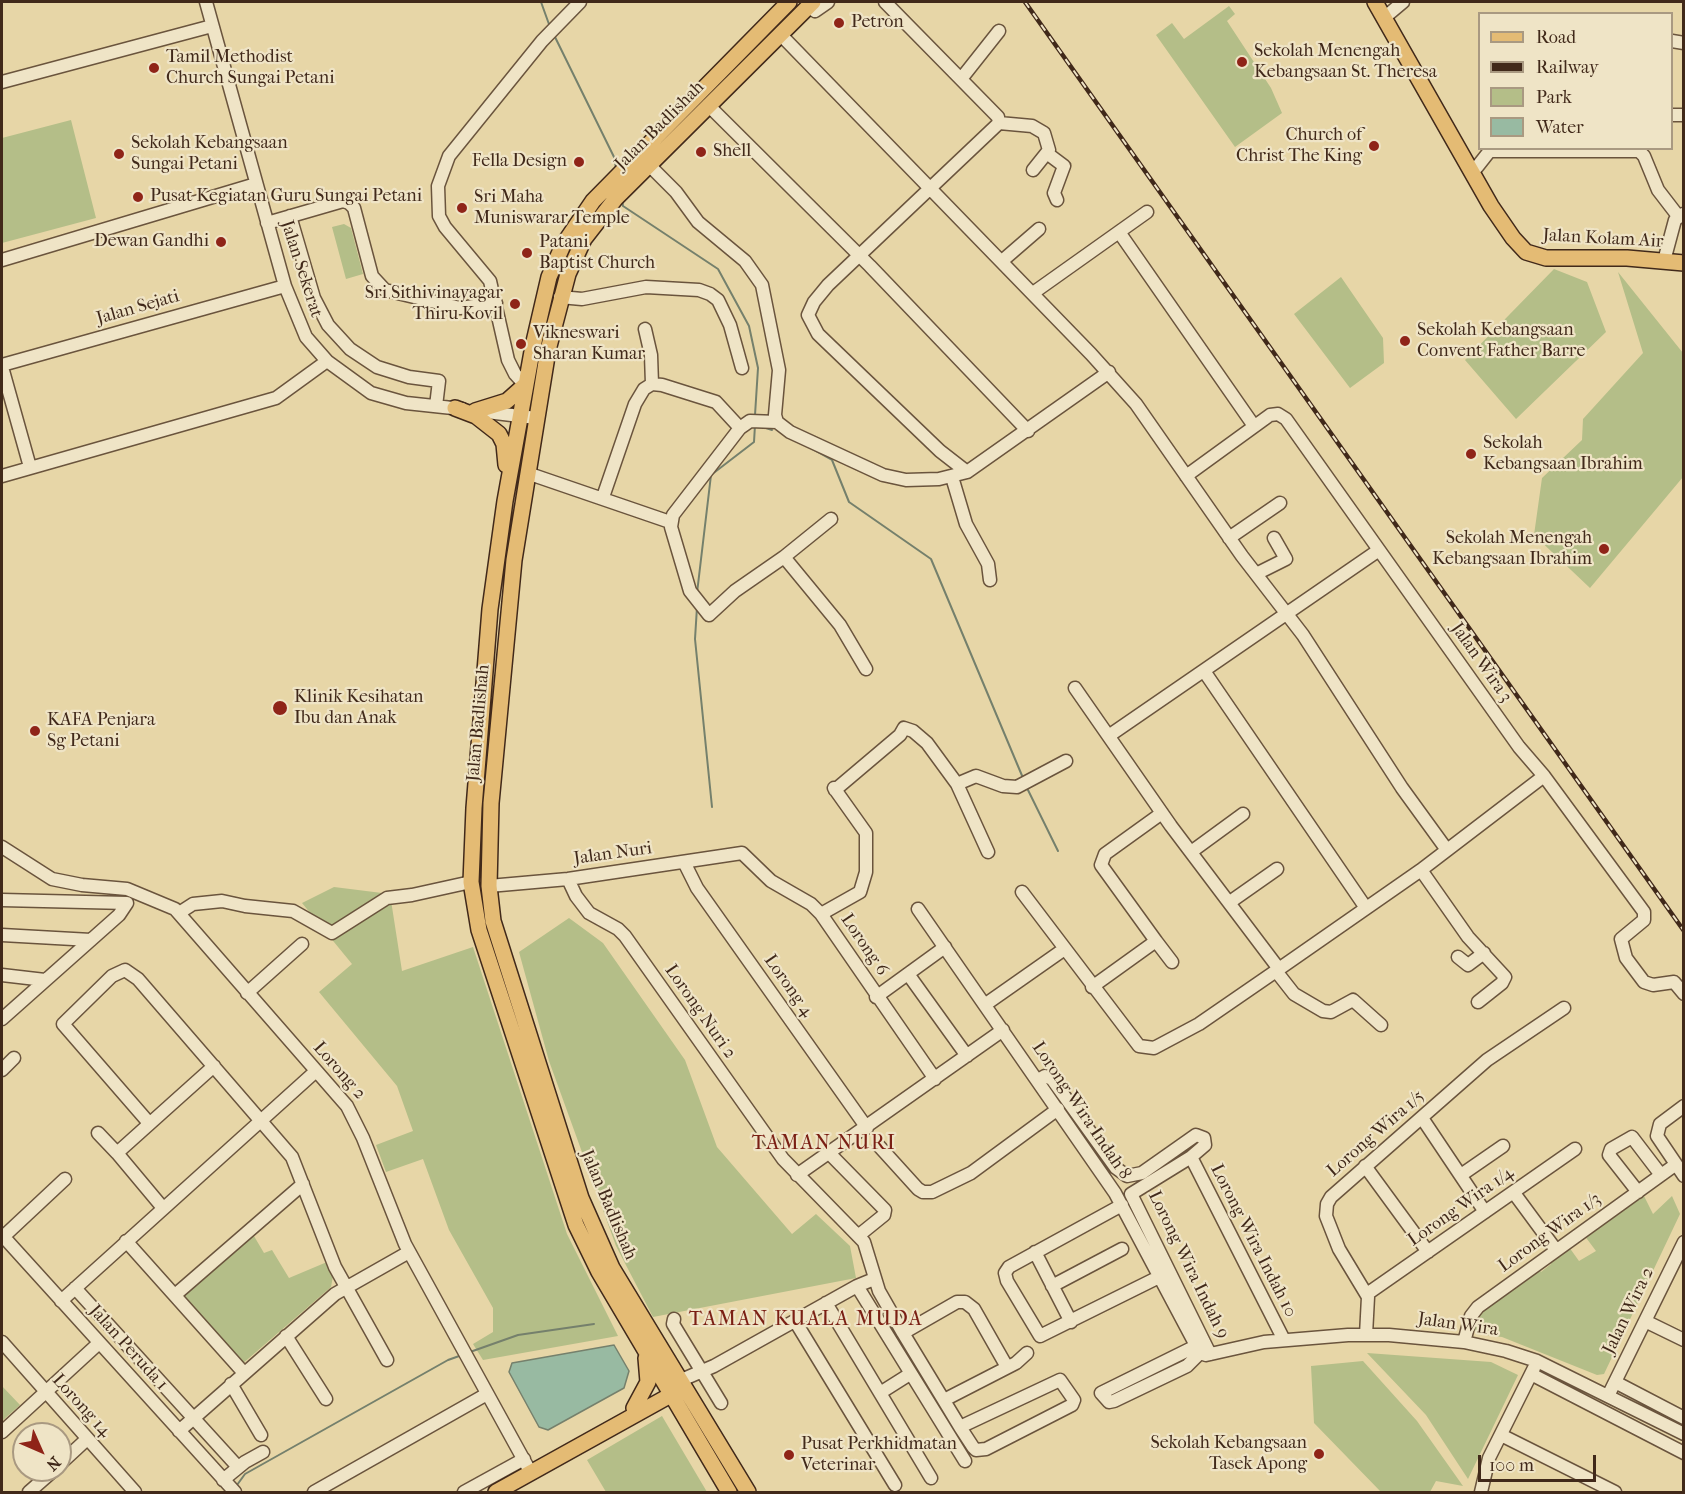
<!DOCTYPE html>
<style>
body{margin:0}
#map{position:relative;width:1685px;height:1494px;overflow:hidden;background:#e7d6a7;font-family:"IM FELL French Canon",serif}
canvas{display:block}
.frame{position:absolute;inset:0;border:3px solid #41291a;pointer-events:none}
.legend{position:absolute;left:1478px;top:12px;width:195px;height:138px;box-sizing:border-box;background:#efe4c6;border:2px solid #a99981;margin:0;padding:8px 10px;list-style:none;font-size:18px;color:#41291a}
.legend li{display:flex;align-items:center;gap:12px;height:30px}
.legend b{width:30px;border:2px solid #a99981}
.north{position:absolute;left:12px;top:1422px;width:60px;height:60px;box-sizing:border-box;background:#efe4c6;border:2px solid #a99981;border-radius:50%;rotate:135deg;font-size:16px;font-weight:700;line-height:24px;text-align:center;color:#41291a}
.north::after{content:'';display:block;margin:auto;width:21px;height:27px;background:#8f2418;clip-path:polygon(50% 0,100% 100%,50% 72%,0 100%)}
.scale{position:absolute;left:1478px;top:1455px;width:118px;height:27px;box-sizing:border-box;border:3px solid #41291a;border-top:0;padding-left:8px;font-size:18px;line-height:21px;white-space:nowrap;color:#41291a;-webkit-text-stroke:4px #efe4c6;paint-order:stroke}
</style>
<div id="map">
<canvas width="1685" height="1494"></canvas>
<div class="frame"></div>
<ul class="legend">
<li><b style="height:8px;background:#e4bb74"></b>Road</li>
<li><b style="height:8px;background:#41291a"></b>Railway</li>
<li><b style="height:16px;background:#b4be88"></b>Park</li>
<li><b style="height:16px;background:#98baa2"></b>Water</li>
</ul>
<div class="north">N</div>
<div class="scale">100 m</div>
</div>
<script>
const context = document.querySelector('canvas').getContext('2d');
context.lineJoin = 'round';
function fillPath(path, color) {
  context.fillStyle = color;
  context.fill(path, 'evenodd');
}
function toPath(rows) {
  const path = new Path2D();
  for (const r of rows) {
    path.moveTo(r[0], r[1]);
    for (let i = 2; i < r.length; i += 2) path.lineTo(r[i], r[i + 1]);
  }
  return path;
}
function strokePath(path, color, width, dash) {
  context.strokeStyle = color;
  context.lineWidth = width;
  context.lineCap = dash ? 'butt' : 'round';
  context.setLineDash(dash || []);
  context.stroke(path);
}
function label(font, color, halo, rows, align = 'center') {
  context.font = font + ' "IM FELL French Canon",serif';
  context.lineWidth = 4.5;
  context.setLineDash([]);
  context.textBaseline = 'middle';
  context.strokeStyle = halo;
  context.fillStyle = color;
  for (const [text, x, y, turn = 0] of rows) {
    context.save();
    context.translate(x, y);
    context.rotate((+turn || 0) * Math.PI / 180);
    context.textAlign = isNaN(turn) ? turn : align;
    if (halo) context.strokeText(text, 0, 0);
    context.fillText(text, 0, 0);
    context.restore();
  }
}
const green = toPath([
 [1229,6,1235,14,1227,21,1271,88,1282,113,1235,147,1156,35,1172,23,1184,39],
 [71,120,96,218,2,243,2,138],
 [344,224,351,228,363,274,346,279,332,227],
 [1554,269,1587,282,1606,332,1516,419,1465,360],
 [1618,272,1683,353,1683,477,1590,588,1534,535,1542,478,1582,440,1583,419,1643,353],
 [1341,277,1383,338,1384,363,1350,388,1294,314],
 [334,887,390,894,402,971,473,947,567,1234,618,1336,483,1360,473,1344,493,1332,493,1308,449,1230,423,1159,386,1172,376,1145,413,1131,397,1086,319,992,352,964,302,903],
 [569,918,603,943,685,1060,717,1147,792,1234,816,1214,850,1246,856,1278,653,1317,616,1246,549,1061,519,952],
 [1642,1192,1653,1214,1672,1196,1680,1214,1604,1374,1597,1375,1502,1337,1477,1334,1473,1328,1476,1313,1538,1268,1541,1272,1551,1264,1549,1260,1569,1247,1579,1261,1596,1251,1584,1235],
 [251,1231,264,1253,272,1250,289,1278,327,1262,333,1276,331,1287,241,1365,179,1294],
 [1367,1353,1491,1362,1518,1375,1468,1479,1426,1415],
 [1363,1361,1417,1421,1463,1486,1436,1481,1430,1492,1381,1492,1314,1423,1311,1366],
 [2,1386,20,1405,2,1421],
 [662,1416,707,1492,606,1492,587,1460]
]);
const water = toPath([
 [614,1345,629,1371,624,1388,548,1430,539,1427,509,1372,512,1363,614,1345]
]);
const stream = toPath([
 [541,2,550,27],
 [554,35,614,157,616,168],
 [622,200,623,206,718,269,749,326,758,368,755,415],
 [766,428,772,430],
 [807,446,832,460,849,502,931,559,1023,778],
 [697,593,711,475,754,442,755,425],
 [697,607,695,639,712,807],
 [1026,786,1058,851],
 [470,1352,518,1335,594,1324],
 [237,1485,245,1474,448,1360,462,1355]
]);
const minor = toPath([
 [206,2,285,286,306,337,327,361,371,393,406,403,462,409],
 [885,2,998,117,999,123,828,285,814,302,808,315,818,334,940,451,967,472],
 [808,6,815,11,828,2],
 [1384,18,1403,2],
 [780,34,1091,354,1136,404,1242,556,1303,635,1402,788,1447,850],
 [1672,41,1684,43],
 [961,79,999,31],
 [2,82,212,26],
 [708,105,870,266,1028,431],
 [1672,115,1684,115],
 [999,123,1032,126,1044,133,1049,150,1033,170],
 [1489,151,1639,151,1644,156,1658,190,1678,216],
 [1048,154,1064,166,1054,193,1057,200],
 [648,164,676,192,698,222,745,261,762,285,779,370,775,415,777,422,790,432,883,475,906,480,939,479,967,472,1109,372],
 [1471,171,1477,167,1492,148],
 [290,216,314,298,328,325,350,349,377,367,409,377,439,381,436,406],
 [267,223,343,201,349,203,354,208,372,276,385,290,460,308,496,303],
 [1119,232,1254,426],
 [2,260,256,184],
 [1002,261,1039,229],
 [1664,261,1675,220,1683,214],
 [1033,293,1147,212],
 [560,297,582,299,646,287,699,290,710,294,718,300,730,325,742,368],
 [645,329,651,355,652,384],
 [2,365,285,286],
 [2,367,30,467],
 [525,385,515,374,508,360,490,281,445,227,439,216,438,186,449,156,542,41,580,2],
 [479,411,536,418],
 [777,422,750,421,740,428,673,515,671,527,690,591,709,615,735,591,784,557,831,519],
 [527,473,670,522],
 [2,476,276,398,327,361],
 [1186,476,1270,415,1278,414,1286,419,1519,747,1544,776,1644,912,1644,920,1621,939,1626,958,1644,982,1653,985,1674,982,1684,994],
 [952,477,966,524,988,564,990,580],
 [603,497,635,404,644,389,652,384,662,385,716,402,740,428],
 [1229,538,1280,503],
 [784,557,840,625,866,669],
 [1256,574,1286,559,1274,538],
 [1204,671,1366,908],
 [1075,688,1171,826,1279,969],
 [1110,735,1379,550],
 [957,784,976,776,1003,786,1017,787,1066,761],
 [835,790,900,735,904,728,913,731,927,743,957,784,988,852],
 [2,847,52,879,82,885,127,889,175,909,347,1106,363,1138,405,1244,531,1473],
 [1191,852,1243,814],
 [684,862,697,888,867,1128],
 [1421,870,1468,937,1505,977,1502,983,1478,1002],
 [568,879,576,896,589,913,618,929,625,936,783,1159,864,1242,879,1291,903,1333,960,1427,973,1447,976,1450,986,1449,1072,1405,1074,1400,1060,1380,960,1427],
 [489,886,568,879,742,853,771,881,811,904,821,914,935,1079],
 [1022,892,1139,1046,1154,1048,1199,1024,1276,971,1421,870,1544,776],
 [2,900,127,903,119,915,2,1019],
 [1230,902,1277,869],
 [918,909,1115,1193,1200,1353,1206,1355,1264,1342,1348,1335,1389,1335,1464,1342,1506,1351,1537,1361,1684,1434],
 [179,913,193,904,222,901,245,906,293,911,332,933,387,898,412,895,471,882],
 [821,914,860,892,866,872,866,833,834,788],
 [2,935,91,940],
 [1156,941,1172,962],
 [1458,957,1468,965,1484,953],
 [1276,971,1294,994,1323,1011,1331,1012,1353,1000,1381,1025],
 [908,974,967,1056],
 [2,975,45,980],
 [1092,987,1156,941,1101,865,1105,854,1162,813],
 [247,993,302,944],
 [876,997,945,947],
 [986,1004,1063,950],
 [2,1070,14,1058],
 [1038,1080,1045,1076,1052,1079,1116,1168,1127,1176,1142,1173,1196,1135,1204,1138,1205,1145,1191,1157,1131,1194,1210,1354],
 [1684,1106,1660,1124,1657,1136,1684,1176],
 [1422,1118,1485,1212],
 [149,1123,63,1024,112,976,125,970,138,979,292,1157,335,1267,387,1360],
 [98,1133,117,1153],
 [879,1146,918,1189,923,1192,932,1192,971,1173,1058,1109],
 [830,1154,885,1210,884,1215,858,1236],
 [1191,1157,1284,1340],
 [1365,1166,1428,1252],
 [797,1175,1003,1030],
 [1461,1175,1503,1146],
 [1638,1192,1609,1155,1611,1149,1632,1137,1661,1175],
 [1514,1193,1556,1250],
 [1122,1205,1009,1267,1005,1273,1007,1281,1040,1336,1159,1277],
 [163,1208,117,1153,214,1066],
 [2,1235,235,1492],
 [3,1237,65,1179],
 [126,1241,244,1373],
 [1035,1252,1071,1322],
 [857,1286,965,1461],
 [1052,1286,1122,1249],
 [75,1288,238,1467],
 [1367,1294,1575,1149],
 [175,1295,303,1184],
 [61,1301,316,1071],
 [826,1303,931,1478],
 [674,1319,673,1324,721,1403],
 [795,1321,895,1485],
 [1645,1321,1684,1340],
 [903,1333,957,1302,965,1302,974,1309,1007,1367],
 [1366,1335,1368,1297,1339,1249,1326,1216,1327,1204,1331,1197,1487,1060,1564,1008],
 [286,1336,326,1399],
 [2,1342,135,1492],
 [1464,1342,1471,1316,1478,1307,1675,1165],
 [1194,1347,1101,1393,1109,1402,1114,1401,1187,1366,1200,1353],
 [1531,1374,1684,1453],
 [679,1381,714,1366,857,1286,874,1279],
 [1615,1382,1684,1418],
 [231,1384,261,1435],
 [880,1393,910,1374],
 [1608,1396,1684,1242],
 [944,1400,1016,1363,1027,1353],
 [179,1431,335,1294,409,1252],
 [2,1432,99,1343],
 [1501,1435,1615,1492],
 [60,1464,87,1439],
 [223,1480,245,1462,263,1452],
 [29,1492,54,1470],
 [314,1492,487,1394],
 [464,1492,524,1459],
 [1481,1492,1489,1458,1534,1368]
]);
const major = toPath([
 [1375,2,1491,206,1513,238,1526,252,1546,258,1627,258,1684,263],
 [455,408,476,416,499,434,504,444,506,465],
 [475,411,507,401,525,385],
 [634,1408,648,1382,646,1358],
 [496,1492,678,1391],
 [729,1492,599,1272,576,1225,479,930,471,882,474,808,490,609,505,501,533,346,549,277,563,245,593,201,789,2],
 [748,1492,612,1268,581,1198,493,921,489,886,491,803,514,560,548,350,568,274,584,239,616,198,813,2]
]);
const rail = toPath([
 [1025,2,1684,931]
]);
const markers = [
 [839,23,6,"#8f2418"],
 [1242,62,6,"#8f2418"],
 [154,68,6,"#8f2418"],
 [1374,146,6,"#8f2418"],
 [701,152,6,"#8f2418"],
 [119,154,6,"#8f2418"],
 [579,162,6,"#8f2418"],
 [138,197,6,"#8f2418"],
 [462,208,6,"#8f2418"],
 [221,242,6,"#8f2418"],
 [527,253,6,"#8f2418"],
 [515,304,6,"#8f2418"],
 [1405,341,6,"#8f2418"],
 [521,344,6,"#8f2418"],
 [1471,454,6,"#8f2418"],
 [1604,549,6,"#8f2418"],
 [280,708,8,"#8f2418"],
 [35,731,6,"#8f2418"],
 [1319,1454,6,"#8f2418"],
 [789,1455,6,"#8f2418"]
];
const poiNames = [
 ["Petron",851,23],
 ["Sekolah Menengah",1254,52],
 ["Kebangsaan St. Theresa",1254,73],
 ["Tamil Methodist",166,58],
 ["Church Sungai Petani",166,79],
 ["Church of",1362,136,"right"],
 ["Christ The King",1362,157,"right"],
 ["Sekolah Kebangsaan",131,144],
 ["Sungai Petani",131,165],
 ["Shell",713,152],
 ["Fella Design",567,162,"right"],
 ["Pusat Kegiatan Guru Sungai Petani",150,197],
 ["Sri Maha",474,198],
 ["Muniswarar Temple",474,219],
 ["Dewan Gandhi",209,242,"right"],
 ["Patani",539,243],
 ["Baptist Church",539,264],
 ["Sri Sithivinayagar",503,294,"right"],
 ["Thiru Kovil",503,315,"right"],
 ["Sekolah Kebangsaan",1417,331],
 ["Convent Father Barre",1417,352],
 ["Vikneswari",533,334],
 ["Sharan Kumar",533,355],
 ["Sekolah",1483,444],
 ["Kebangsaan Ibrahim",1483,465],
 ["Sekolah Menengah",1592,539,"right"],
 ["Kebangsaan Ibrahim",1592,560,"right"],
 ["Klinik Kesihatan",294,698],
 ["Ibu dan Anak",294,719],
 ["KAFA Penjara",47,721],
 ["Sg Petani",47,742],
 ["Sekolah Kebangsaan",1307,1444,"right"],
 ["Tasek Apong",1307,1465,"right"],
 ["Pusat Perkhidmatan",801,1445],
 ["Veterinar",801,1466]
];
const streetNames = [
 ["Jalan Badlishah",660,126,-45],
 ["Jalan Kolam Air",1603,239,3],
 ["Jalan Sekerat",301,269,72],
 ["Jalan Sejati",138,308,-16],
 ["Jalan Wira 3",1481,663,55],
 ["Jalan Badlishah",479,723,-85],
 ["Jalan Nuri",613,854,-8],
 ["Lorong 6",864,945,56],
 ["Lorong 4",788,986,55],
 ["Lorong Nuri 2",700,1012,55],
 ["Lorong 2",339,1071,49],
 ["Lorong Wira Indah 8",1081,1111,56],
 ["Lorong Wira 1/5",1376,1134,-41],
 ["Jalan Badlishah",608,1205,67],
 ["Lorong Wira 1/4",1461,1207,-35],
 ["Lorong Wira 1/3",1550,1233,-36],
 ["Lorong Wira Indah 10",1253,1241,63],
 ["Lorong Wira Indah 9",1188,1265,64],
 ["Jalan Wira 2",1629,1311,-64],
 ["Jalan Wira",1458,1325,8],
 ["Jalan Peruda 1",128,1348,48],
 ["Lorong 14",81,1406,48]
];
const neighbourhoodNames = [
 ["TAMAN NURI",824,1144],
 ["TAMAN KUALA MUDA",806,1320]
];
fillPath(green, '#b4be88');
fillPath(water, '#98baa2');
strokePath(water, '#75806c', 1.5);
strokePath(stream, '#75806c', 2);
strokePath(minor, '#6a543d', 15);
strokePath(major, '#41291a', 18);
strokePath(minor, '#efe4c6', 12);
strokePath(major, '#e4bb74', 15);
strokePath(rail, '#41291a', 4.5);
strokePath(rail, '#efe4c6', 2, [7]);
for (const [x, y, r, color] of markers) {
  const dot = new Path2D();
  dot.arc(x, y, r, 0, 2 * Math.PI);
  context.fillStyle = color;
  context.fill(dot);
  strokePath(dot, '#efe4c6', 2);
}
label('18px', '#41291a', '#efe4c6', poiNames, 'left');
label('18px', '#41291a', '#efe4c6', streetNames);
context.letterSpacing = '1.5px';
label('20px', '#7a1f14', '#efe4c6', neighbourhoodNames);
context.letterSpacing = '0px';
</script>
